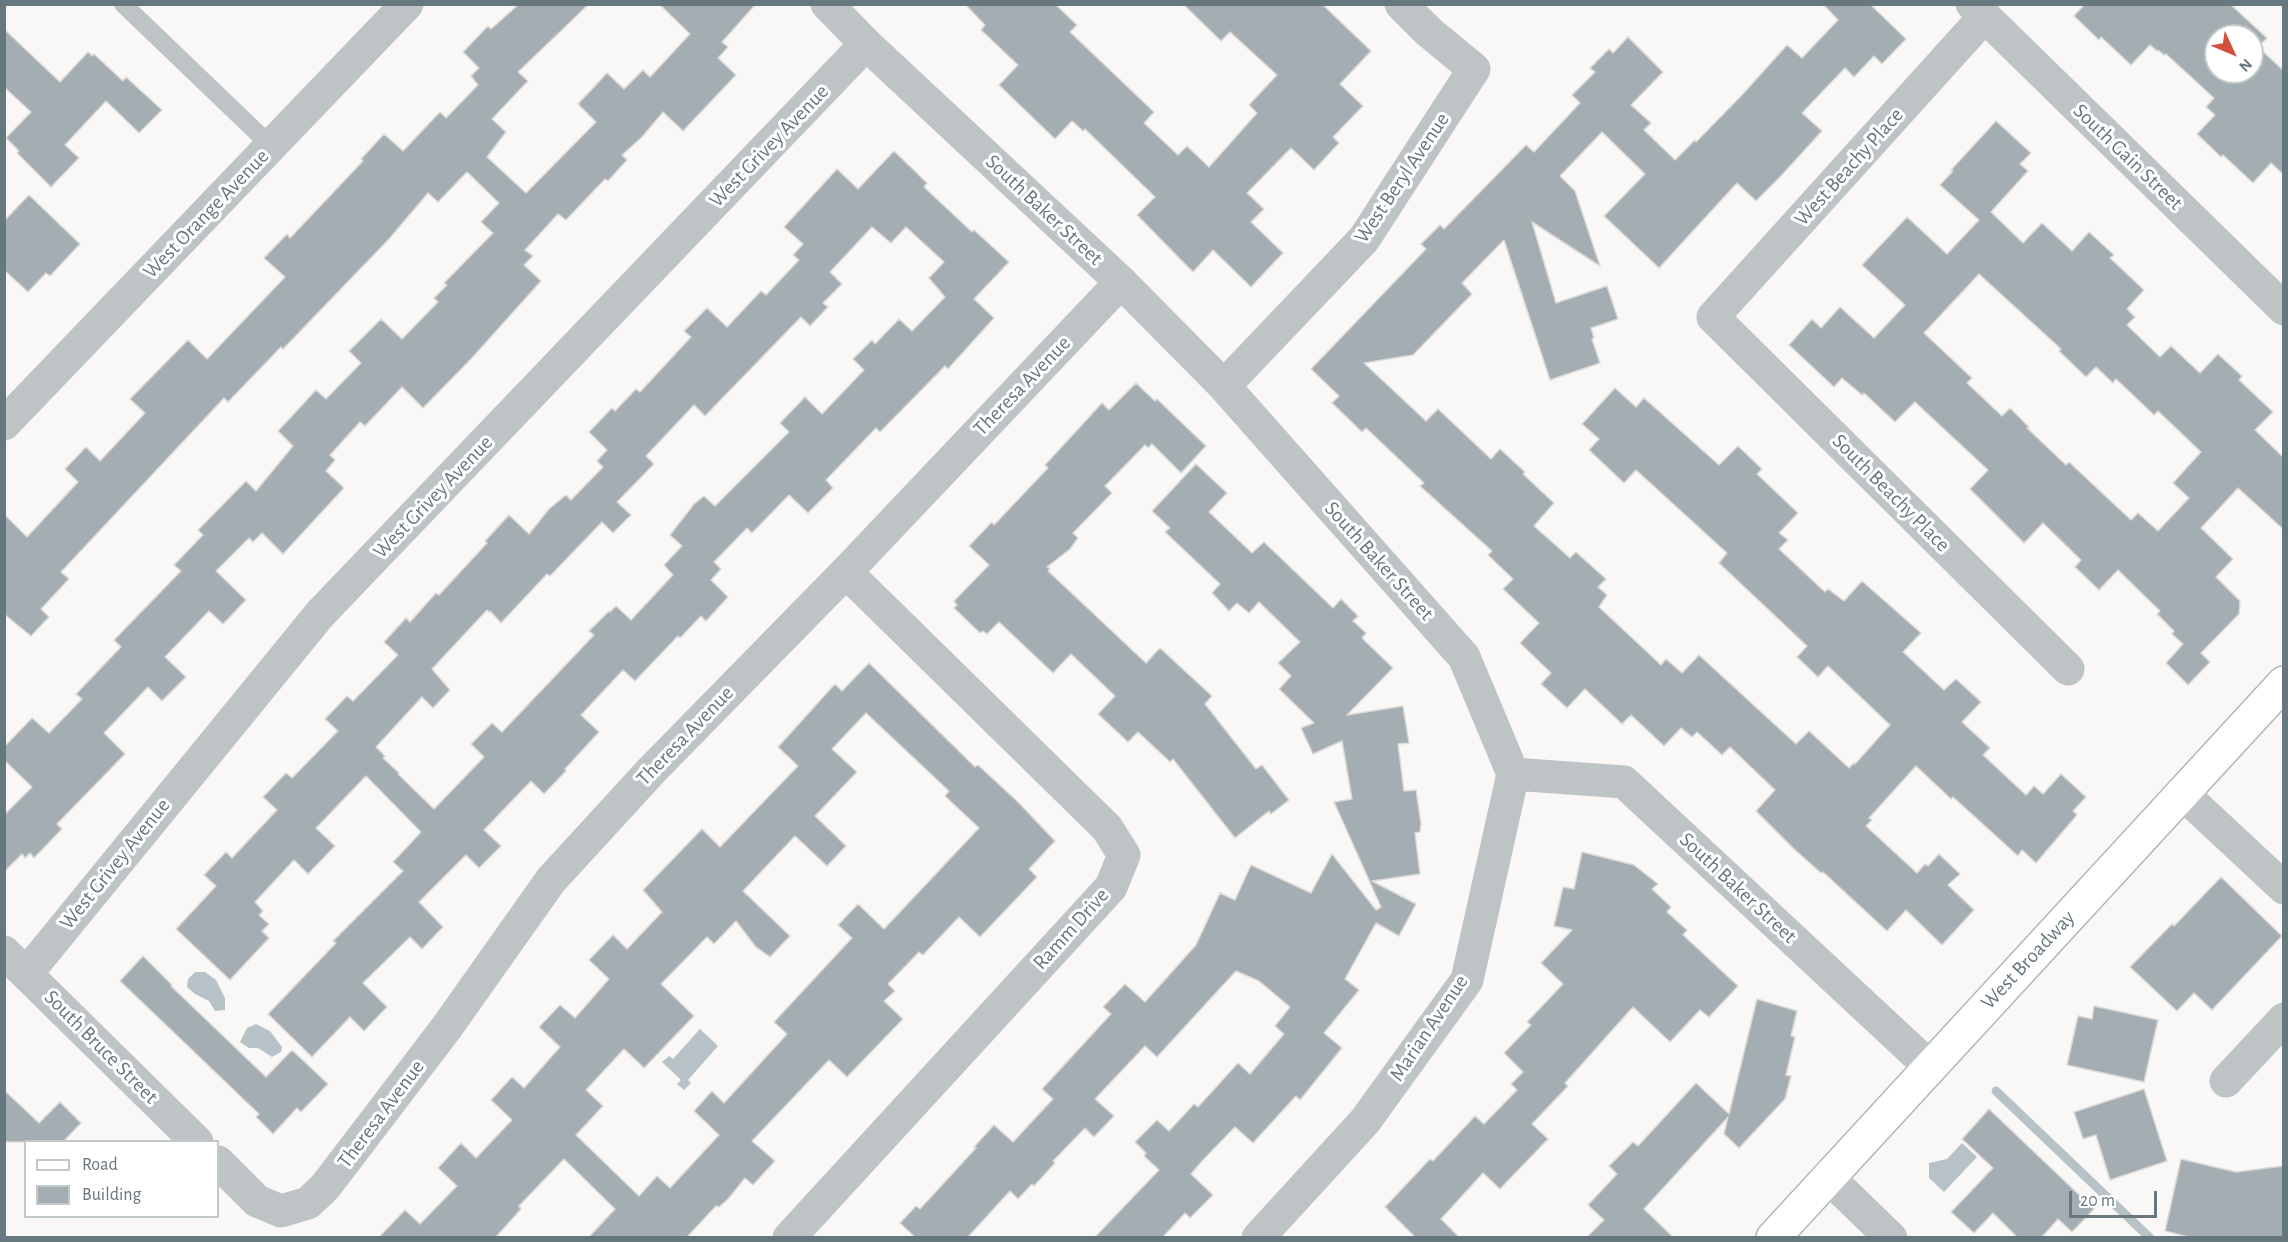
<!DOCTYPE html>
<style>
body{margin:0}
#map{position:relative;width:2288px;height:1242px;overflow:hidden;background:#f9f8f7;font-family:"Alegreya Sans",sans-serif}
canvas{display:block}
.frame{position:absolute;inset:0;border:6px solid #66777e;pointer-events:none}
.legend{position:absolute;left:24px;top:1140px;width:195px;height:78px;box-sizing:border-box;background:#fff;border:2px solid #c2c9cb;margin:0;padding:8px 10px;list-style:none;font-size:18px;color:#66777e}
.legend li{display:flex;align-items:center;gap:12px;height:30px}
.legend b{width:30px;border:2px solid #c2c9cb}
.north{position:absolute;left:2204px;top:24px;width:60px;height:60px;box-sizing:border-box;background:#fff;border:2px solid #c2c9cb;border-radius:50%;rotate:134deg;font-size:16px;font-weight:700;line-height:24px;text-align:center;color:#66777e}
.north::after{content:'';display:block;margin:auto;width:21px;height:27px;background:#d1503f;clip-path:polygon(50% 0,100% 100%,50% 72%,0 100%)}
.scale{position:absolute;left:2069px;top:1191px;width:88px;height:27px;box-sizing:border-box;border:3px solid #66777e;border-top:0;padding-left:8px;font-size:18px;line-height:21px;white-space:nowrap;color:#66777e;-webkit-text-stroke:4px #fff;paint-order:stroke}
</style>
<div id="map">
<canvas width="2288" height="1242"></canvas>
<div class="frame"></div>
<ul class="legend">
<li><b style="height:8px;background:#fff"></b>Road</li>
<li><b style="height:16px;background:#a4adb1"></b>Building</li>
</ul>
<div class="north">N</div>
<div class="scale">20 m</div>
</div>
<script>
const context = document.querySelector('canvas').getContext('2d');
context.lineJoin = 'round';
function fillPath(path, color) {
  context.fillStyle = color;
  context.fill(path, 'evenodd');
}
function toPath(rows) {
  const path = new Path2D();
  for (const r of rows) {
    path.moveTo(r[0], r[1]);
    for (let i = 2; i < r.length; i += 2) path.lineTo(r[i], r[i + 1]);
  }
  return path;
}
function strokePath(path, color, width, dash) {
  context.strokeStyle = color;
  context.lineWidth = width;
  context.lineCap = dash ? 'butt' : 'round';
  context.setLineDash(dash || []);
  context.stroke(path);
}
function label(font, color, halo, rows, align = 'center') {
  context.font = font + ' "Alegreya Sans",sans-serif';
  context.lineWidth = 6;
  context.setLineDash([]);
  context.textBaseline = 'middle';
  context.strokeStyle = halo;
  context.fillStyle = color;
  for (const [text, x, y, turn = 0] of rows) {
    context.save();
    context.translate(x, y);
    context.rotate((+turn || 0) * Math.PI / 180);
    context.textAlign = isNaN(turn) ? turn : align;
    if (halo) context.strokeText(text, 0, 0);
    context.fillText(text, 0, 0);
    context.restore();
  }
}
const water = toPath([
 [195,972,205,972,216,980,225,998,225,1010,215,1011,209,1001,195,994,187,987,188,979],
 [256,1024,270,1031,282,1047,281,1052,272,1057,258,1048,249,1048,240,1042,247,1028],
 [700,1029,718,1046,688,1080,691,1083,684,1090,677,1084,681,1080,662,1062,669,1056,673,1059],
 [1962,1143,1977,1157,1944,1192,1929,1178,1929,1163,1947,1159]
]);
const stream = toPath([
 [1996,1091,2150,1238]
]);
const building = toPath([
 [519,4,589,4,518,72,528,81,492,119,506,132,487,157,526,193,596,122,578,104,607,73,624,89,643,70,650,77,690,34,659,4,756,4,722,42,728,47,718,58,736,75,683,131,663,112,642,137,622,155,627,160,608,181,605,179,566,220,558,214,525,250,533,256,524,265,541,281,471,359,423,408,402,387,365,426,360,422,330,455,335,460,326,471,344,488,283,554,262,533,253,542,249,538,216,571,246,600,223,624,209,611,165,657,186,677,162,701,148,687,104,733,125,754,57,824,62,829,34,858,30,853,25,858,22,854,4,872,4,815,32,787,4,760,4,747,32,718,49,733,82,699,76,694,121,647,114,640,181,571,174,565,203,535,198,530,246,481,256,491,293,446,278,431,316,390,326,399,361,363,349,351,381,319,402,339,438,302,434,298,447,285,444,283,493,233,481,222,499,203,467,172,438,202,428,193,389,239,283,349,281,347,228,402,224,398,61,572,69,579,41,609,49,617,31,636,4,614,4,514,27,537,78,482,65,469,86,447,100,461,145,413,130,399,188,340,207,359,285,277,264,258,287,234,290,238,363,161,361,159,384,134,403,151,440,112,446,118,478,85,471,76,479,68,463,52,488,26,491,29,519,4],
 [965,4,1055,4,1077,25,1070,32,1154,112,1144,123,1178,155,1187,146,1209,167,1257,113,1249,105,1277,75,1230,32,1221,41,1183,4,1322,4,1371,51,1340,84,1363,106,1333,137,1339,143,1314,170,1291,148,1247,193,1264,209,1251,222,1283,253,1251,287,1213,250,1193,272,1137,215,1155,197,1085,129,1083,131,1072,121,1055,139,999,85,1018,65,981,30,985,25,965,4],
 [1823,4,1870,4,1906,39,1882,64,1874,56,1854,77,1845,68,1802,113,1822,131,1780,177,1756,201,1737,183,1659,268,1604,216,1645,174,1602,132,1560,176,1575,191,1600,266,1532,222,1556,303,1607,286,1618,319,1591,328,1594,338,1592,339,1600,363,1550,380,1504,240,1462,283,1472,294,1413,355,1364,363,1426,421,1438,409,1491,459,1500,449,1525,472,1523,474,1554,503,1534,526,1570,558,1576,552,1606,579,1598,587,1607,595,1599,607,1661,665,1666,659,1682,673,1699,655,1796,744,1809,731,1849,768,1854,763,1855,764,1890,725,1828,666,1818,677,1797,657,1807,646,1719,563,1727,553,1636,470,1624,483,1589,450,1599,439,1582,424,1615,388,1636,407,1644,398,1719,465,1738,446,1762,469,1757,474,1798,513,1779,533,1788,540,1779,549,1825,592,1828,589,1844,601,1862,581,1921,633,1903,652,1944,690,1956,679,1981,702,1962,722,1990,748,1983,755,2026,795,2034,786,2043,794,2061,774,2086,797,2073,811,2077,815,2036,863,2022,850,2018,856,1953,797,1951,799,1916,766,1869,818,1872,820,1866,826,1917,873,1925,864,1928,866,1939,854,1960,874,1948,885,1974,910,1942,945,1906,910,1887,931,1823,872,1821,873,1794,849,1756,811,1775,790,1730,747,1722,755,1697,732,1692,737,1681,728,1664,746,1631,715,1622,724,1585,689,1567,708,1541,684,1551,673,1520,643,1539,623,1503,589,1513,579,1488,555,1492,551,1420,486,1424,483,1366,428,1362,432,1332,403,1339,396,1311,369,1426,249,1421,244,1440,225,1444,229,1526,145,1534,152,1580,103,1572,95,1595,72,1590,68,1609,49,1613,53,1628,37,1663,72,1631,105,1651,123,1644,130,1675,160,1695,140,1696,142,1743,94,1787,45,1802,58,1838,20,1823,4],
 [2085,4,2230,4,2267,38,2258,47,2283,70,2283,174,2271,163,2253,183,2223,155,2221,157,2197,134,2215,115,2206,107,2214,98,2166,54,2164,55,2158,50,2157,51,2150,45,2131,65,2101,37,2099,40,2074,16,2085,4],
 [2216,36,2252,36,2252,72,2216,72,2216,36],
 [4,29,60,82,88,52,92,56,94,54,123,81,126,77,162,110,139,133,106,101,65,145,79,158,51,187,17,153,19,151,6,138,31,112,4,87,4,29],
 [1996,121,2031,153,2020,164,2028,171,1991,212,2023,243,2042,223,2072,251,2089,232,2114,255,2110,258,2144,290,2127,309,2135,317,2127,325,2160,357,2171,346,2200,373,2218,354,2242,376,2239,380,2273,412,2255,430,2283,457,2283,529,2238,488,2201,528,2233,559,2216,577,2240,601,2239,614,2201,653,2210,662,2188,685,2166,663,2183,644,2172,634,2174,631,2157,614,2160,611,2118,570,2099,590,2075,567,2081,560,2043,523,2024,543,1970,489,1988,470,1915,402,1895,422,1864,393,1862,395,1842,378,1834,387,1789,345,1812,319,1821,328,1840,307,1874,338,1905,305,1862,265,1907,217,1947,254,1979,220,1940,185,1953,171,1951,170,1996,121],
 [1979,274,2061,349,2059,351,2086,377,2096,367,2113,383,2116,379,2154,415,2158,411,2201,452,2173,483,2189,498,2158,531,2138,513,2131,520,2069,462,2066,465,2027,428,2029,427,2010,408,2002,416,1967,383,1972,378,1924,333,1979,274],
 [894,151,927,183,924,187,972,232,974,230,1009,262,974,299,994,318,948,369,945,366,880,432,876,428,826,480,833,488,808,513,789,495,752,533,747,528,714,562,721,569,711,580,728,597,706,621,701,616,680,638,678,636,635,681,623,670,581,715,599,732,565,769,566,771,544,794,531,781,484,830,501,846,479,868,466,855,419,902,443,927,422,949,410,937,363,983,387,1007,364,1031,350,1017,312,1057,268,1014,336,943,333,941,403,871,393,862,421,832,366,776,316,828,335,846,308,874,294,860,255,902,263,911,259,915,269,924,262,931,269,938,230,980,176,929,216,886,204,875,226,852,232,858,277,810,263,797,286,773,292,778,338,731,325,719,347,696,353,701,398,655,384,642,406,618,410,622,436,593,439,595,487,543,485,541,509,515,529,534,549,509,566,495,571,500,603,467,597,461,607,450,589,432,612,408,615,411,636,389,640,392,691,337,684,331,707,308,727,327,761,291,766,295,799,260,793,255,803,244,784,227,837,169,858,189,894,151],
 [872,227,891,243,906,227,944,262,929,278,945,297,912,331,899,319,875,344,872,340,853,359,864,370,822,414,805,397,780,423,789,432,715,506,704,496,694,504,670,535,682,546,664,565,673,575,631,620,616,606,610,612,609,611,589,631,594,635,502,732,492,723,471,744,484,757,434,809,398,774,399,773,383,758,385,756,376,747,422,697,433,708,450,690,432,669,487,610,489,612,490,611,501,623,547,574,550,576,602,522,613,533,631,515,617,502,654,464,646,456,694,405,705,416,801,317,810,326,828,307,823,303,842,284,830,272,872,227],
 [29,195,80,244,50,276,46,273,28,292,4,270,4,221,29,195],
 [1136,383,1155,401,1157,399,1206,446,1181,473,1152,444,1148,448,1145,445,1105,486,1112,493,1073,533,1078,538,1070,549,1047,567,1050,569,1048,571,1146,663,1160,648,1212,696,1205,704,1256,769,1262,765,1289,800,1271,814,1269,811,1235,838,1173,759,1170,762,1138,732,1128,742,1098,714,1115,696,1071,654,1053,673,999,622,987,634,983,631,980,633,954,608,957,605,954,601,989,565,969,546,992,522,994,525,1048,468,1045,465,1102,403,1109,410,1136,383],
 [1196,464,1227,493,1209,512,1252,553,1264,542,1333,608,1341,599,1358,616,1353,621,1366,633,1362,638,1393,668,1347,715,1403,706,1409,743,1398,744,1404,791,1416,790,1421,824,1420,832,1415,833,1420,874,1372,881,1416,904,1399,936,1376,923,1345,979,1359,990,1324,1033,1342,1048,1300,1100,1296,1096,1253,1143,1235,1127,1202,1161,1191,1174,1213,1195,1190,1218,1185,1213,1162,1238,1094,1238,1159,1170,1144,1156,1146,1153,1135,1142,1157,1120,1169,1131,1194,1104,1198,1107,1238,1063,1250,1074,1284,1034,1275,1026,1290,1007,1259,981,1236,971,1157,1057,1145,1046,1095,1099,1114,1116,1094,1137,1085,1128,1053,1161,1055,1163,1034,1186,1032,1184,1018,1199,1010,1191,967,1238,916,1238,900,1223,916,1206,920,1209,976,1148,974,1147,994,1125,1013,1142,1053,1099,1042,1089,1111,1014,1103,1007,1125,984,1145,1002,1196,945,1220,893,1235,900,1251,865,1311,893,1332,854,1376,910,1381,907,1334,802,1352,799,1342,741,1313,754,1301,728,1314,723,1279,689,1291,676,1278,663,1300,642,1259,602,1249,613,1237,603,1229,611,1212,593,1220,584,1165,532,1170,528,1152,511,1196,464],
 [869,663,975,767,978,765,1018,802,1055,841,1029,869,1037,877,980,937,959,917,923,955,919,952,888,984,895,991,884,1001,903,1019,847,1077,829,1060,752,1141,775,1161,753,1185,745,1178,728,1199,719,1207,716,1206,686,1238,588,1238,615,1209,564,1159,519,1206,521,1209,495,1238,378,1238,405,1210,420,1224,457,1186,438,1168,461,1143,476,1158,512,1120,491,1100,512,1077,524,1088,560,1047,539,1027,560,1005,575,1018,609,979,589,960,613,935,627,949,662,912,643,890,702,829,720,847,798,766,778,747,835,684,842,691,869,663],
 [866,713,949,791,945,796,979,828,884,929,858,904,838,925,852,938,774,1022,787,1034,724,1103,712,1091,694,1111,719,1135,670,1188,657,1176,639,1196,576,1135,603,1106,586,1090,624,1049,644,1068,694,1016,661,984,707,937,714,944,736,921,756,947,770,957,790,936,743,891,795,836,827,866,846,846,815,816,857,772,832,749,866,713],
 [1582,852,1634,865,1658,884,1652,889,1671,907,1667,912,1687,930,1683,935,1738,986,1709,1017,1700,1010,1670,1042,1633,1007,1565,1083,1568,1086,1532,1124,1548,1139,1500,1189,1483,1173,1441,1219,1460,1238,1416,1238,1385,1207,1430,1159,1433,1161,1475,1116,1484,1124,1517,1090,1511,1084,1523,1072,1504,1053,1531,1025,1527,1022,1563,984,1541,963,1572,930,1554,926,1563,887,1574,889,1582,852],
 [2221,877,2282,936,2212,1010,2194,993,2177,1011,2130,967,2172,924,2174,926,2221,877],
 [143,956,172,985,171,986,266,1077,292,1050,328,1084,301,1112,297,1108,273,1134,256,1117,259,1114,120,981,143,956],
 [1757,999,1797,1011,1791,1036,1795,1037,1786,1075,1791,1076,1785,1099,1739,1148,1724,1134,1728,1117,1644,1209,1674,1238,1586,1238,1604,1220,1588,1205,1617,1174,1609,1166,1633,1142,1638,1146,1696,1083,1729,1114,1757,999],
 [2094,1006,2158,1020,2144,1082,2067,1065,2078,1016,2092,1019,2094,1006],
 [2144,1089,2167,1161,2110,1180,2096,1135,2083,1139,2074,1112,2144,1089],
 [4,1090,39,1123,60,1102,81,1123,63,1142,4,1142,4,1090],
 [1989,1109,2094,1209,2072,1232,2058,1219,2041,1238,2018,1238,1993,1213,1974,1233,1951,1212,1993,1168,1962,1139,1989,1109],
 [2181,1159,2236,1172,2283,1166,2283,1238,2193,1238,2165,1231,2181,1159]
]);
const service = toPath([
 [123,4,271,146]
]);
const minor = toPath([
 [827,4,866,44,1121,282,1224,386,1464,657,1513,774,1624,782,1930,1067],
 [1972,4,2284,309],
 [1985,16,1713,317,2068,669],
 [1224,386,1364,239,1474,69,1429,32,1401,4],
 [2182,793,2284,888],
 [4,952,197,1142],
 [27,973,320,614,866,44],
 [2226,1081,2284,1019],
 [218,1162,257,1201,281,1211,308,1203,325,1187,447,1027,551,880,652,770,846,572,1121,282],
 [1828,1177,1891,1238],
 [789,1238,1111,887,1124,855,1107,828,846,572],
 [1258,1238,1365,1121,1467,980,1513,774]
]);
const tertiary = toPath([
 [4,424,407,4]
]);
const secondary = toPath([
 [1773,1238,2284,683]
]);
const streetNames = [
 ["West Grivey Avenue",769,146,-46],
 ["South Gain Street",2128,157,44],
 ["West Beachy Place",1849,167,-48],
 ["West Beryl Avenue",1402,178,-56],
 ["South Baker Street",1044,210,43],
 ["West Orange Avenue",206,214,-46],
 ["Theresa Avenue",1022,386,-46],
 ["South Beachy Place",1891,493,45],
 ["West Grivey Avenue",433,497,-46],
 ["South Baker Street",1379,561,48],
 ["Theresa Avenue",685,736,-46],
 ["West Grivey Avenue",115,864,-51],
 ["South Baker Street",1738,888,43],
 ["Ramm Drive",1071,929,-48],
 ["West Broadway",2028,960,-47],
 ["Marian Avenue",1429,1028,-56],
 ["South Bruce Street",101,1047,45],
 ["Theresa Avenue",381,1114,-53]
];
fillPath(water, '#b6c2c5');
strokePath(stream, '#b6c2c5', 9);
fillPath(building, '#a4adb1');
strokePath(building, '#dbdad9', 1.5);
strokePath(secondary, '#b1b8bb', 36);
strokePath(service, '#bec3c6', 18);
strokePath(minor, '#bec3c6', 33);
strokePath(tertiary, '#bec3c6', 33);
strokePath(secondary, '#fff', 33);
label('21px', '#66777e', '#fff', streetNames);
</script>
